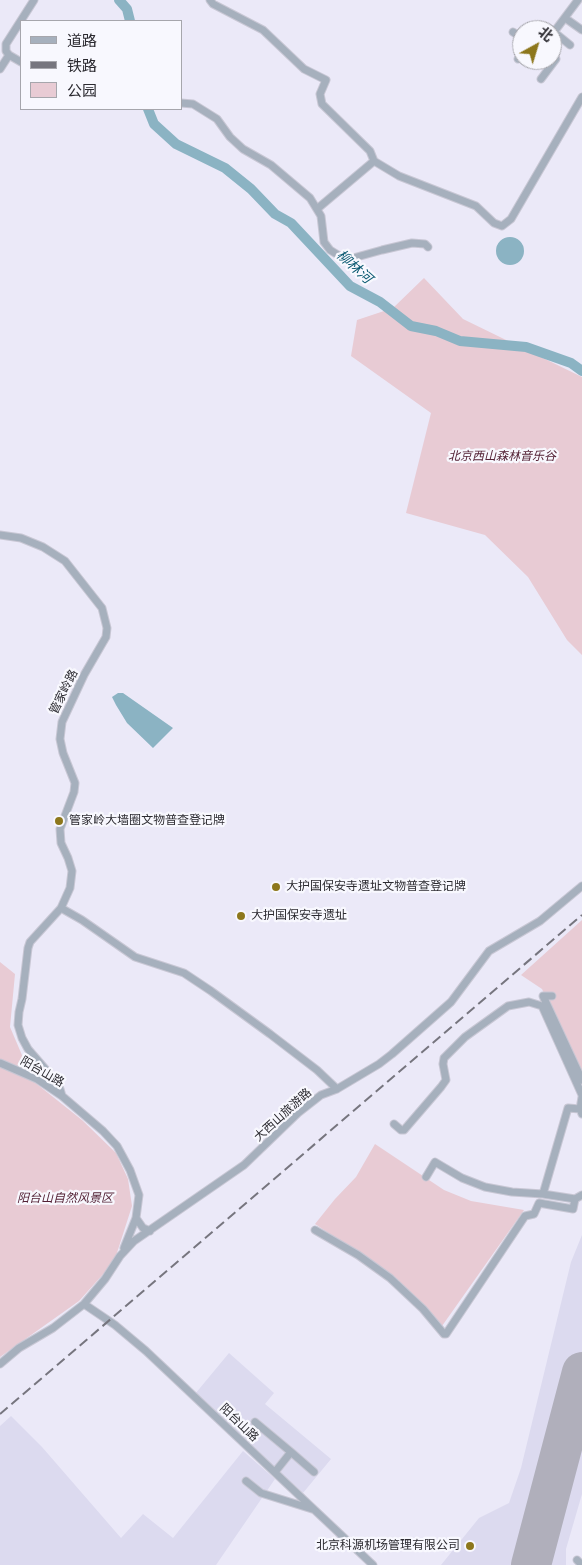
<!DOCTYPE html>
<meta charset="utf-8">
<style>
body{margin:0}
#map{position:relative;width:582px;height:1565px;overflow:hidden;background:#ebe9f8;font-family:"IBM Plex Serif","Noto Sans SC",serif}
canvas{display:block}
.legend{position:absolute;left:20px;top:20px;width:162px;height:90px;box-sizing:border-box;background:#f8f8fe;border:1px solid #a6a6ac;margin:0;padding:6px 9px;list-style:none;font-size:15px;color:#2b2a30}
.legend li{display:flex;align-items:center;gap:10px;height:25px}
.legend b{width:25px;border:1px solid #a6a6ac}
.north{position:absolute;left:512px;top:20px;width:50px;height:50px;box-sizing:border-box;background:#f8f8fe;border:1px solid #a6a6ac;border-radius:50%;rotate:39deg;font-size:14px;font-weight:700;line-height:20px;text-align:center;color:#2b2a30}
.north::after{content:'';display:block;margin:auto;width:18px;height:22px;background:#8d771c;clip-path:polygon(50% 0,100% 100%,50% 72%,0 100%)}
</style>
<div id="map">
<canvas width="582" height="1565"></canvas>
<ul class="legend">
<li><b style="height:6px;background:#a6b0bd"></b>道路</li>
<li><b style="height:6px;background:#76757e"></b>铁路</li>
<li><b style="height:14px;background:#e8cbd4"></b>公园</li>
</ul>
<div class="north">北</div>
</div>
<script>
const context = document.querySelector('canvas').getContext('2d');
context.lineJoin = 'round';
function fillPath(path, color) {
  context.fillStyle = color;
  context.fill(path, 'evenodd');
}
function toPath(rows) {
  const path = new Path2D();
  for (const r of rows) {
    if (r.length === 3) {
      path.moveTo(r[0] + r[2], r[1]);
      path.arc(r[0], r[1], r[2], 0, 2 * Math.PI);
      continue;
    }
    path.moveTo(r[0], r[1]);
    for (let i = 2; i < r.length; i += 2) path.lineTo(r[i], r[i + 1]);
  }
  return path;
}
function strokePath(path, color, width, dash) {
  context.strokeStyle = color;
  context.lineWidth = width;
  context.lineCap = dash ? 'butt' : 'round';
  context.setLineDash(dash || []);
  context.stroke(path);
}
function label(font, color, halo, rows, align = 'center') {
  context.font = font + ' "IBM Plex Serif","Noto Sans SC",serif';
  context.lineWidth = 4.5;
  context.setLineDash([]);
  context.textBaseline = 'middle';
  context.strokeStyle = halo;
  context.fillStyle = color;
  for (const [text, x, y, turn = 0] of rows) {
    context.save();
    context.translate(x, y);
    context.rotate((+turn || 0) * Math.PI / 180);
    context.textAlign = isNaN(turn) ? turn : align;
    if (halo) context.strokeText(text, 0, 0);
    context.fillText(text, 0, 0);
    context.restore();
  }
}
const built = toPath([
 [582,1235,582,1494,566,1549,566,1565,441,1565,479,1518,509,1503,521,1468,571,1262],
 [229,1353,274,1393,265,1404,331,1459,303,1493,195,1394],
 [11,1416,42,1447,121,1538,143,1514,173,1538,243,1451,275,1479,216,1565,0,1565,0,1426]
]);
const green = toPath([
 [424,278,463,319,582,377,582,655,567,640,528,577,485,535,406,513,431,413,351,356,357,320,393,308],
 [582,920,582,1075,542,989,521,975],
 [0,962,15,974,10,1027,33,1081,82,1120,116,1153,128,1179,132,1206,114,1262,79,1301,0,1357],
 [375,1144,444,1190,471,1201,524,1210,442,1326,395,1277,315,1224,335,1199,356,1177]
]);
const water = toPath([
 [510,251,14],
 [118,693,123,693,173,728,153,748,127,723,116,705,112,697]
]);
const river = toPath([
 [119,0,127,9,130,21],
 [148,109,154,124,176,144,225,168,251,189,275,214,291,223,350,286,380,302,411,326,436,331,460,341,526,347,571,363,582,371]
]);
const runway = toPath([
 [531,1565,582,1372]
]);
const minor = toPath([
 [210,0,213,4,263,30,304,69,326,80,320,94,322,104,370,151,374,161,399,176,476,206,494,223,502,226,511,219,582,97],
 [565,18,582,30],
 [513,32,522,38],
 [570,45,554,32,578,0],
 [518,59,522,52],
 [21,62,9,55,6,51,6,44,34,0],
 [0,69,9,55],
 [541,79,556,59,552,48],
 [181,103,193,104,217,119,230,137,243,149,271,165,310,198,321,216,324,242,330,250,346,260,382,250,412,243,425,244,428,247],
 [317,209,374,161],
 [0,535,21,538,43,547,65,561,102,608,107,628,106,637,84,675,62,722,60,739,63,753,75,783,74,792,60,829,61,843,68,858,72,871,70,888,61,908,30,942,28,948,22,999,19,1012,18,1025,22,1038,28,1049,47,1071,60,1089,62,1096],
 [61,908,82,920,135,957,184,973,211,991,270,1034,317,1070,337,1089],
 [552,996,543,996,582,1080],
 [0,1063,37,1079,62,1096,103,1131,117,1146,130,1170,139,1195,136,1218,124,1248],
 [580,1109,582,1097],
 [582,1114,580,1109,568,1108,543,1194,575,1199,582,1195],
 [394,1124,401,1130,404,1130,441,1087,446,1080,443,1064,444,1058,465,1037,508,1006,529,1002,542,1006,582,1095],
 [426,1177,435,1162,462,1178,485,1187,512,1192,543,1194],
 [136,1218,143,1228,150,1231],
 [315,1230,358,1255,390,1278,423,1309,444,1334,446,1334,525,1216,534,1214,539,1203,573,1209,575,1199],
 [84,1304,115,1325,146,1351,373,1565],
 [0,1364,19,1348,53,1328,84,1304,105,1279,120,1256,134,1241,244,1165,298,1113,321,1095,337,1089,379,1064,392,1054,451,1002,489,951,540,921,582,886],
 [255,1422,291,1452,275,1472],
 [291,1452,314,1472],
 [246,1481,261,1493,312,1509],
 [577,1560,582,1565]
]);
const rail = toPath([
 [0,1414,582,915]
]);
const markers = [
 [59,821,5,"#8d771c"],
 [276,887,5,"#8d771c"],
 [241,916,5,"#8d771c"],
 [470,1546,5,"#8d771c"]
];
const parkNames = [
 ["北京西山森林音乐谷",502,457],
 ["阳台山自然风景区",65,1199]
];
const streetNames = [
 ["管家岭路",64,692,-64],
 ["阳台山路",42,1072,30],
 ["大西山旅游路",283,1115,-42],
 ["阳台山路",239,1423,44]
];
const poiNames = [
 ["管家岭大墙圈文物普查登记牌",69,821],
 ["大护国保安寺遗址文物普查登记牌",286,887],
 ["大护国保安寺遗址",251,916],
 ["北京科源机场管理有限公司",460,1546,"right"]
];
const waterNames = [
 ["柳林河",354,267,42]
];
fillPath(built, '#dcdaef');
fillPath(green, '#e8cbd4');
fillPath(water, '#8bb3c3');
strokePath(river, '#8bb3c3', 10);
strokePath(runway, '#b0afbb', 40);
strokePath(minor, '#c8c7d4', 9);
strokePath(minor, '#a6b0bd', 7);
strokePath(rail, '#76757e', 2, [10, 5]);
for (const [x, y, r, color] of markers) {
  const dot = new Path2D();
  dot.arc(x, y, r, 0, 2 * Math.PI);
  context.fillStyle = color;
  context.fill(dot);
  strokePath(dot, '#f8f8fe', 2);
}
label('italic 12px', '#532135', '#f8f8fe', parkNames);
label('12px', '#2b2a30', '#f8f8fe', streetNames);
label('12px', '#2b2a30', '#f8f8fe', poiNames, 'left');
label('italic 14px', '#0b5a72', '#f8f8fe', waterNames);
</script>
